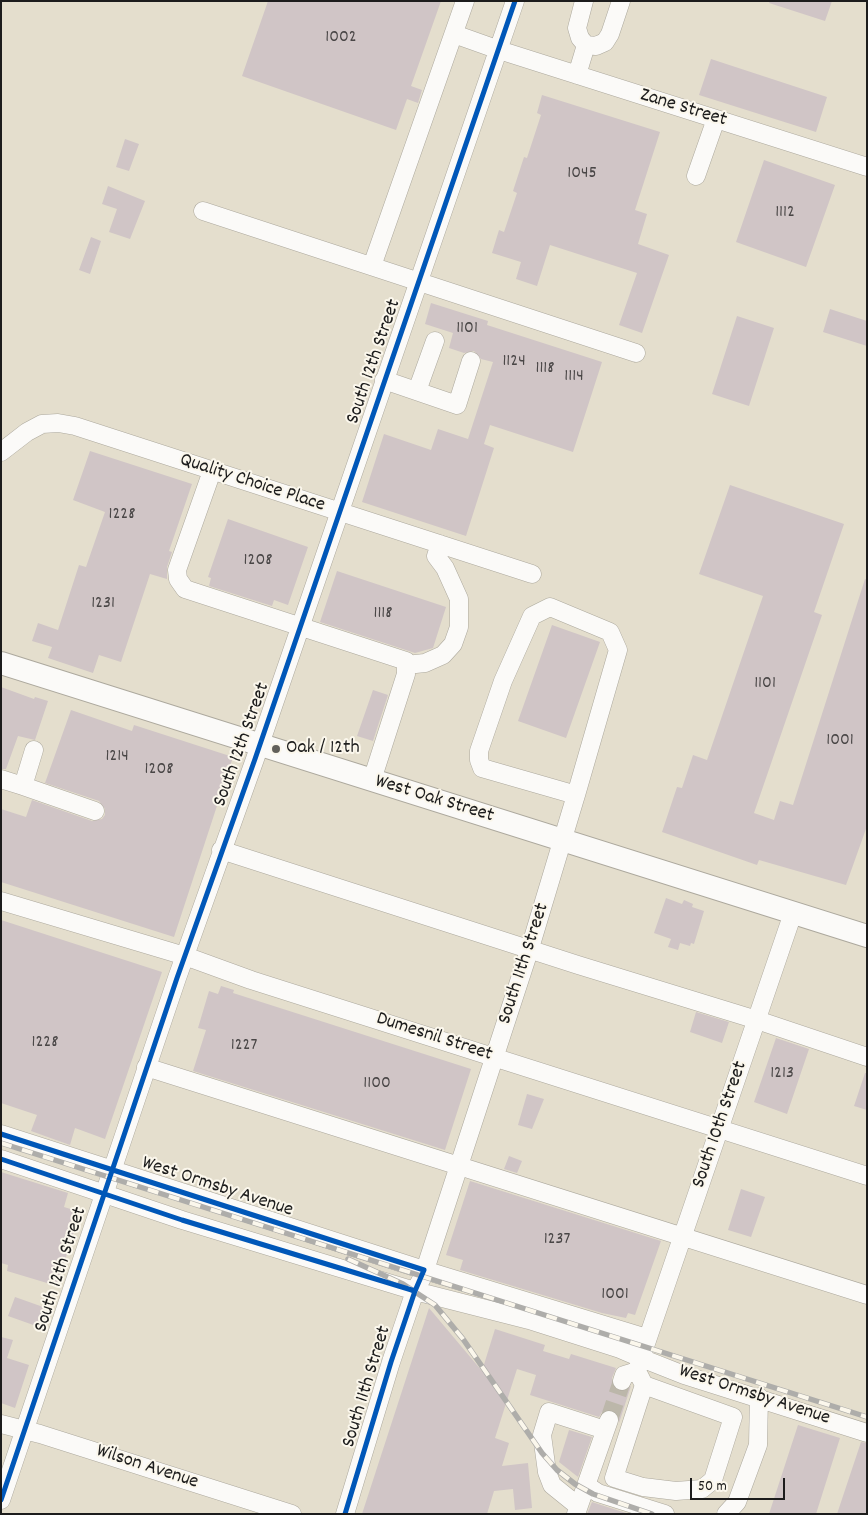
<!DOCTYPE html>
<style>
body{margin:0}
#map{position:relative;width:868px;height:1515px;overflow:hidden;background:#e4decd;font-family:Dekko,sans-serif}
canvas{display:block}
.frame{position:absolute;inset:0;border:2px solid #1c1c1c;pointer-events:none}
.scale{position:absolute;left:690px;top:1478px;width:95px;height:22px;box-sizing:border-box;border:2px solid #1c1c1c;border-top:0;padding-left:6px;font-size:15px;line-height:18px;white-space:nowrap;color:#1c1c1c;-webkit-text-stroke:4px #fbf7ec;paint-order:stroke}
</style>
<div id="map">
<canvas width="868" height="1515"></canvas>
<div class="frame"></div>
<div class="scale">50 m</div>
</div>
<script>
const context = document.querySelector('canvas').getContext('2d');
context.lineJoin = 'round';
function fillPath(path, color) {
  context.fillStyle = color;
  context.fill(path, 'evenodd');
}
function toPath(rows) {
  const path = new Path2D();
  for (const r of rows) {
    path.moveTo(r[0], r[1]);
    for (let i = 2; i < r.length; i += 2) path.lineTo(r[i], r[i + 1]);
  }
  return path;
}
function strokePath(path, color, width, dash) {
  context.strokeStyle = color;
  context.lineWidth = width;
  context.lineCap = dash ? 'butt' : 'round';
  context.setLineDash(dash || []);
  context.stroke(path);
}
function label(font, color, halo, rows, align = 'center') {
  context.font = font + ' Dekko,sans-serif';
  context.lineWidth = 4;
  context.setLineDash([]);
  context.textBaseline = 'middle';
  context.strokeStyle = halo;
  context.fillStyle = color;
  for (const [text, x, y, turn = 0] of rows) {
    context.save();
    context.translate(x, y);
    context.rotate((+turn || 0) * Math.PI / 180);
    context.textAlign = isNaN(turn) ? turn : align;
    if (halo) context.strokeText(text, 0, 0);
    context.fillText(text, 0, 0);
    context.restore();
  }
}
const building = toPath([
 [268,1,441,1,411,86,422,90,418,103,407,99,396,130,242,76],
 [770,1,832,1,825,21,769,3],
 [711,59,827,97,816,132,699,95],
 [542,95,660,132,635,210,647,214,638,244,669,255,642,333,619,325,637,273,550,245,537,286,516,279,521,262,492,253,499,230,504,232,517,193,513,191,524,157,527,158,541,115,537,113],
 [125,139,139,144,129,171,116,167],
 [764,160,835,185,806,267,736,242],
 [108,186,145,201,130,239,109,232,117,209,102,204],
 [91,237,101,241,90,274,79,270],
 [431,303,488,321,487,325,602,362,573,452,490,425,484,444,494,448,466,536,362,502,384,434,431,450,438,429,468,439,493,362,481,359,474,351,464,353,449,348,453,333,425,324],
 [830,309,867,321,867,346,823,332],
 [737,316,774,328,749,406,712,394],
 [90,451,192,484,169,551,172,552,167,567,167,579,150,574,121,662,99,655,93,673,48,658,52,647,32,641,38,623,58,630,79,565,86,567,105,512,73,500],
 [730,485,844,524,814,612,822,615,754,813,774,820,780,801,793,805,865,579,867,580,867,826,846,885,759,860,757,865,662,832,677,787,682,788,693,755,707,760,763,596,699,574],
 [228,519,308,547,288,605,274,600,272,606,209,586,211,578,208,577],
 [337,571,446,607,433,648,415,653,320,622],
 [552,625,600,642,566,738,518,721],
 [1,687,34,699,35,697,48,701,35,740,18,736,6,769,1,769],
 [373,690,388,695,373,741,357,736],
 [71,710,132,731,134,725,233,757,174,937,1,882,1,809,26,817,32,800,92,821,102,819,105,815,105,809,99,801,45,783],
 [666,898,682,904,684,900,693,904,692,907,704,911,694,944,691,943,690,946,680,943,678,950,668,947,671,939,654,933],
 [1,920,162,972,105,1139,75,1128,70,1145,31,1131,37,1115,1,1103],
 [221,986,234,990,233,993,471,1069,445,1150,193,1071,206,1030,198,1028,209,991,218,994],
 [696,1012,729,1022,722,1043,690,1032],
 [776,1038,809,1049,787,1114,754,1102],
 [865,1073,867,1073,867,1110,854,1106],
 [527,1094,544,1099,532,1129,518,1125],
 [509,1156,522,1161,517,1173,504,1169],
 [1,1172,68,1193,64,1207,80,1212,57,1286,7,1271,8,1265,1,1263],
 [470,1181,661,1241,635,1315,628,1313,626,1318,602,1313,460,1270,463,1260,446,1255],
 [741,1189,765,1197,751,1237,728,1230],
 [15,1297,46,1308,39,1327,8,1316],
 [429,1308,482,1371,495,1329,545,1345,543,1351,569,1359,571,1354,616,1368,612,1378,614,1388,624,1391,631,1386,619,1423,617,1413,612,1410,602,1412,599,1417,530,1395,536,1375,517,1369,495,1438,509,1443,502,1466,528,1463,532,1508,515,1510,513,1489,494,1491,487,1514,362,1514],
 [1,1337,13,1340,7,1358,29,1365,15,1408,1,1403],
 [798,1425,840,1438,816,1514,769,1514],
 [569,1430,592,1437,578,1477,559,1462],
 [861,1442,867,1443,867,1514,837,1514],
 [592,1502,595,1503,629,1514,587,1514]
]);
const minorTunnel = toPath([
 [609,1420,622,1381]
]);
const minor = toPath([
 [584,1,577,28,580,38,586,45],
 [454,34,499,50,867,167],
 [577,75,586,45,596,46,605,42,610,34,621,1],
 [696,176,716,119],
 [203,211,636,353],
 [372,266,465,1],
 [384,380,457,405,471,361],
 [417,391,435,341],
 [1,452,27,432,42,424,58,423,75,426,532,574],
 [212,471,177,570,178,579,185,589,406,661,406,674,372,780],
 [406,665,425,663,443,655,453,644,459,627,459,599,445,568,436,556,440,544],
 [1,779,23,786,34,750],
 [23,786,95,811],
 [221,850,578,965,757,1020,867,1057],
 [1,901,185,956,251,980,867,1176],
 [793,913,641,1358,684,1375,867,1433],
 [146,1067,867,1295],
 [1,1134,424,1270,647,1338],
 [1,1159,182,1220,415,1291,529,1320,620,1349,641,1358,637,1371,644,1385,733,1417,713,1480,702,1489,676,1491,643,1487,614,1478,644,1385],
 [622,1381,624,1375,637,1371],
 [1,1424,40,1434,292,1514],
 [586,1485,598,1493,665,1514],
 [1,1500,177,978,255,759,515,1],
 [578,1506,552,1485,547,1472,542,1435,549,1412,605,1430],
 [345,1514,391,1362,415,1291,423,1276,530,948,576,795,482,768,479,760,479,751,503,681,532,616,550,607,610,632,618,650,576,795],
 [576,1514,609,1420],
 [726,1514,737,1502,758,1445,759,1397]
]);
const major = toPath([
 [1,663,867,936]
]);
const rail = toPath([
 [1,1143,867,1417],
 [348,1259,403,1284,435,1305,463,1339,542,1453,557,1470,575,1484,593,1494,652,1514]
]);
const cycleway = toPath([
 [1,1134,424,1270,415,1291,391,1362,345,1514],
 [1,1159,182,1220,415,1291],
 [1,1500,177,978,255,759,515,1]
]);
const markers = [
 [276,749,5,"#62605a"]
];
const numberNames = [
 ["1002",341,39],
 ["1045",582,175],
 ["1112",785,214],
 ["1101",467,330],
 ["1124",514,363],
 ["1118",545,370],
 ["1114",574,378],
 ["1228",122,516],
 ["1208",258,562],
 ["1231",103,605],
 ["1118",383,615],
 ["1101",765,685],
 ["1001",840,742],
 ["1214",117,758],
 ["1208",159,771],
 ["1228",45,1044],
 ["1227",244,1047],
 ["1213",782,1075],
 ["1100",377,1085],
 ["1237",557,1241],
 ["1001",615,1296]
];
const streetNames = [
 ["Zane Street",683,109,17],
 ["South 12th Street",375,362,-71],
 ["Quality Choice Place",252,484,18],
 ["South 12th Street",243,745,-70],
 ["West Oak Street",434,800,17],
 ["South 11th Street",525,964,-72],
 ["Dumesnil Street",434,1038,18],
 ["South 10th Street",721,1125,-71],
 ["West Ormsby Avenue",217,1188,18],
 ["South 12th Street",62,1270,-72],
 ["South 11th Street",368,1387,-73],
 ["West Ormsby Avenue",754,1396,18],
 ["Wilson Avenue",147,1468,18]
];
const poiNames = [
 ["Oak / 12th",286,749]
];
fillPath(building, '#d0c5c6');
strokePath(minorTunnel, '#bcb7aa', 18, [18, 9]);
strokePath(minor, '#aca89d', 19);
strokePath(major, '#aca89d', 24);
strokePath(minor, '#fbfaf8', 18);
strokePath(major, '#fbfaf8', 22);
strokePath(rail, '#aeadaa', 5.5);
strokePath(rail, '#fbf7ec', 4, [11]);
strokePath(cycleway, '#0057b8', 5);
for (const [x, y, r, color] of markers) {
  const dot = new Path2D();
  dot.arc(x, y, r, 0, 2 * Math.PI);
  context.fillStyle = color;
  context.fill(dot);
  strokePath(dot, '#fbf7ec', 2);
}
label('18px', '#494646', null, numberNames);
label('20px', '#1c1c1c', '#fbf7ec', streetNames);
label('20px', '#1c1c1c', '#fbf7ec', poiNames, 'left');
</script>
